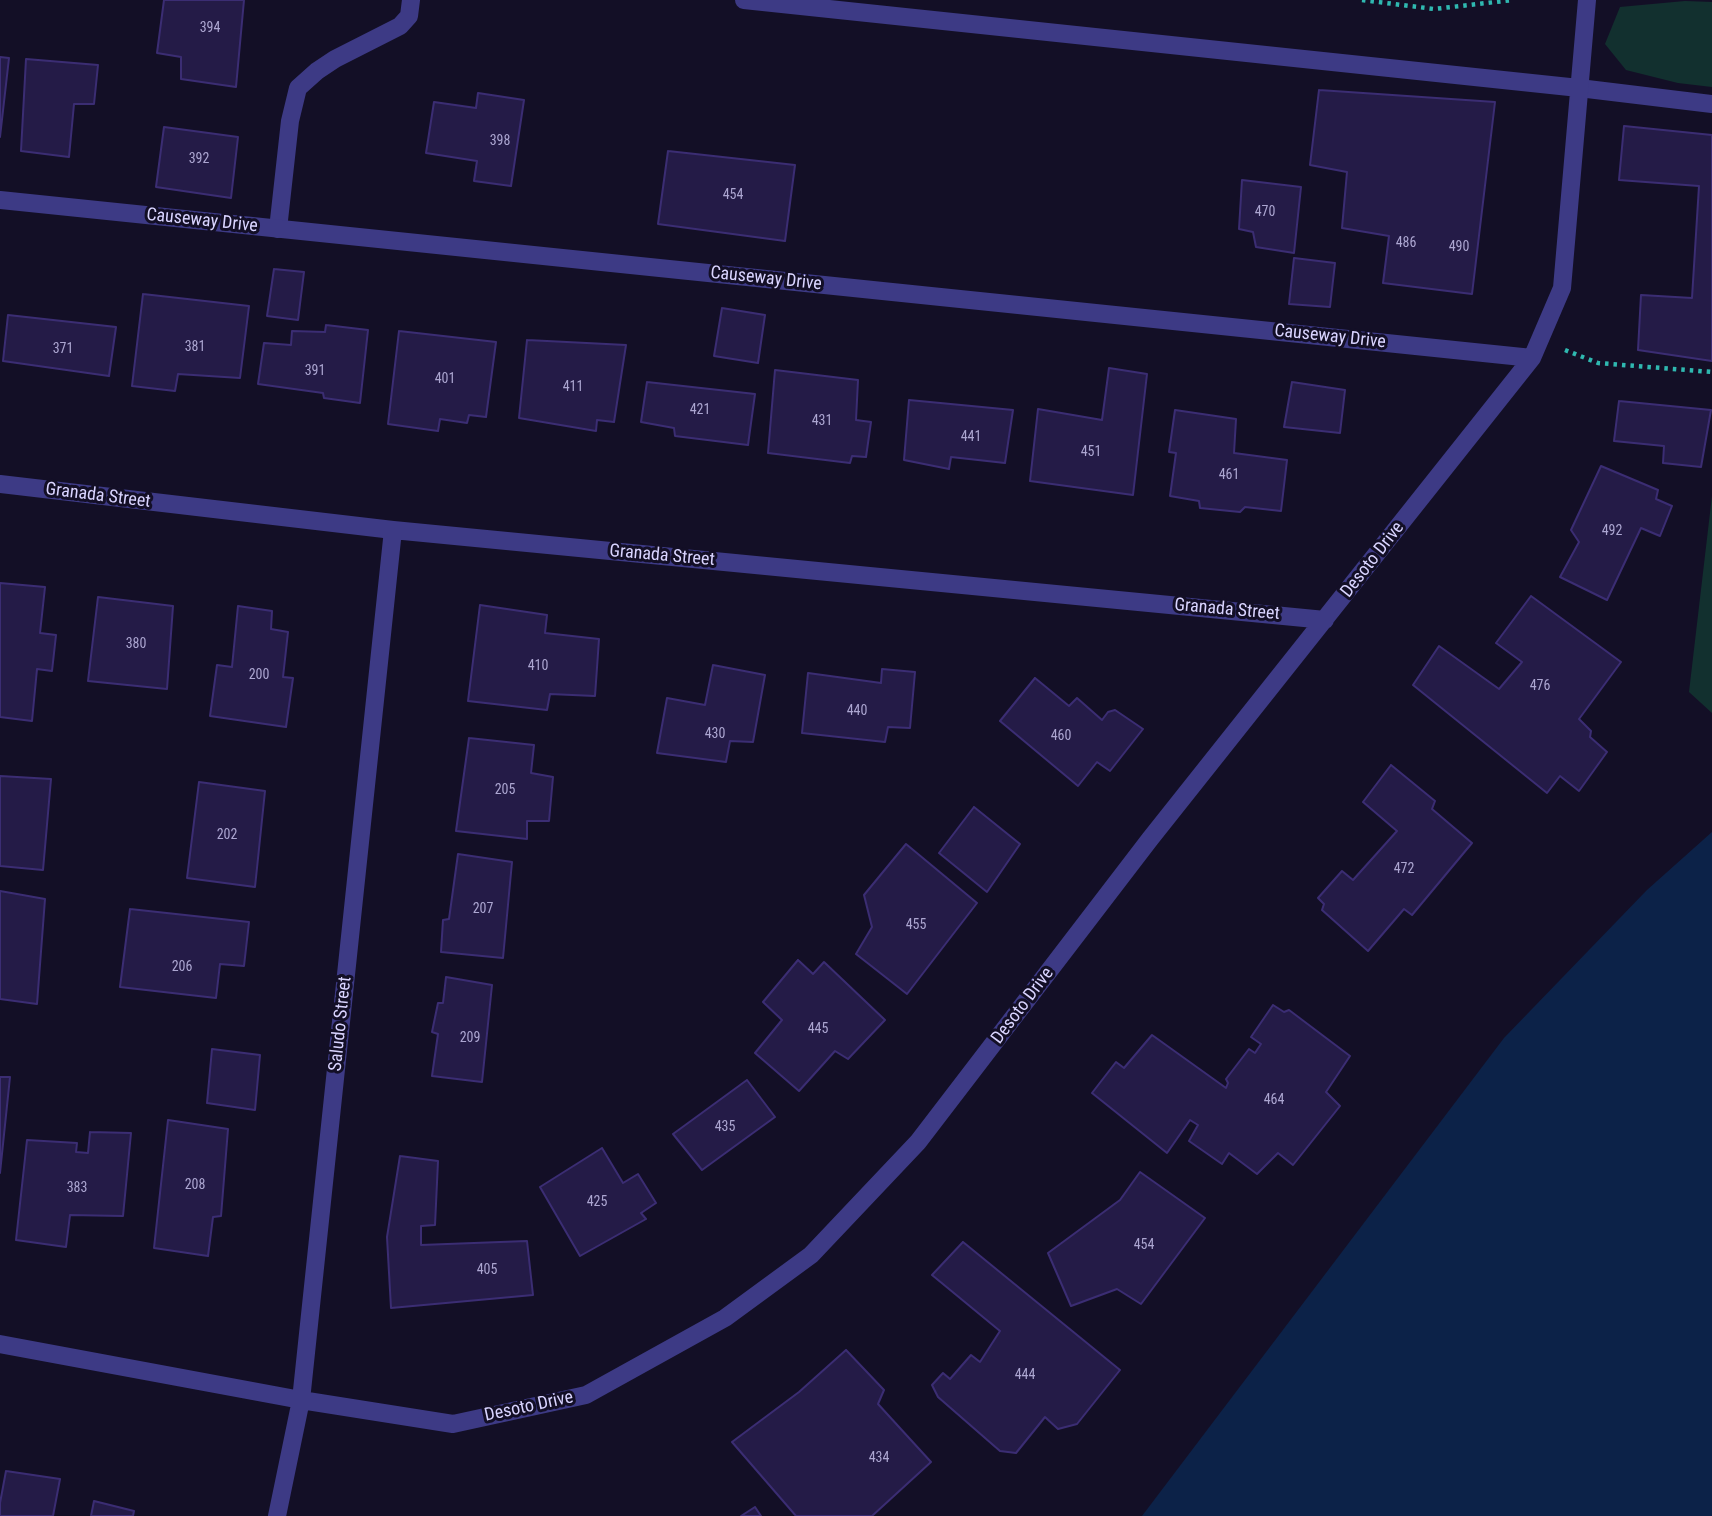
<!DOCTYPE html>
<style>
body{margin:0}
canvas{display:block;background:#130f26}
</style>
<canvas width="1712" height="1516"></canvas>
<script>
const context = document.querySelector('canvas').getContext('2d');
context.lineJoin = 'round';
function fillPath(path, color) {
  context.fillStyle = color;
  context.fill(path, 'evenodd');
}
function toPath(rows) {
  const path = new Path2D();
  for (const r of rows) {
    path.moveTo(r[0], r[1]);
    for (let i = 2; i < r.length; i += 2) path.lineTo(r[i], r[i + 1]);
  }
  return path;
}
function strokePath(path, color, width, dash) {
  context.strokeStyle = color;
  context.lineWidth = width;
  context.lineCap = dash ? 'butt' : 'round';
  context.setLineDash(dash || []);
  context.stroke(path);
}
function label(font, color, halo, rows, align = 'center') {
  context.font = font + ' "Roboto Condensed",sans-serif';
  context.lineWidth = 6;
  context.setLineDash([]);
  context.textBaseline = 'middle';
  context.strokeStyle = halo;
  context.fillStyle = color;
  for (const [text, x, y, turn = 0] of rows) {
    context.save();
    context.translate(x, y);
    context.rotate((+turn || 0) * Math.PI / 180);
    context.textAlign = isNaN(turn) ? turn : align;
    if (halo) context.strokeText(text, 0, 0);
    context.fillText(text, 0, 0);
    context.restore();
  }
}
const green = toPath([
 [1685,1,1712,2,1712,87,1678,83,1626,70,1605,44,1620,7],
 [1712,496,1712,713,1689,692]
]);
const water = toPath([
 [1712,832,1712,1516,1142,1516,1504,1038,1647,890]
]);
const building = toPath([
 [164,0,244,0,236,87,181,79,181,57,157,53,164,0],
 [0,57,9,58,0,137,0,57],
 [26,59,98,65,94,104,74,104,69,157,21,151,26,59],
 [1319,90,1495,102,1472,294,1383,283,1389,236,1342,228,1347,172,1310,165,1319,90],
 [478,93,524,100,511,186,474,181,477,161,426,153,434,102,476,108,478,93],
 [1624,126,1712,135,1712,361,1638,350,1641,295,1692,298,1699,186,1619,180,1624,126],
 [164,127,238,137,231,198,156,187,164,127],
 [668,151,795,165,785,241,658,224,668,151],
 [1242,180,1301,187,1294,253,1256,247,1253,232,1239,229,1242,180],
 [1294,258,1335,263,1330,307,1289,304,1294,258],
 [274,269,304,272,298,320,267,316,274,269],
 [143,294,249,306,240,378,178,374,175,391,132,386,143,294],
 [722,308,765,315,758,363,714,356,722,308],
 [8,315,116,327,109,376,3,361,8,315],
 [326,325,368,330,360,403,324,398,323,393,258,384,264,343,291,345,292,331,325,332,326,325],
 [399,331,496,342,486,417,469,415,467,423,440,419,438,431,388,424,399,331],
 [527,340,626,345,614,422,597,420,596,431,519,418,527,340],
 [1109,368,1147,374,1133,495,1030,481,1038,409,1102,420,1109,368],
 [775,370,858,380,856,420,871,422,866,457,852,456,850,463,768,453,775,370],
 [647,382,755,394,748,445,675,436,674,428,641,422,647,382],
 [1292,382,1345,390,1340,433,1284,427,1292,382],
 [909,400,1013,410,1005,463,951,457,949,469,904,460,909,400],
 [1619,401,1711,410,1701,467,1663,463,1664,446,1614,441,1619,401],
 [1175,410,1236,419,1234,453,1287,460,1281,511,1245,507,1240,512,1200,508,1199,501,1170,496,1176,453,1169,452,1175,410],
 [1601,466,1658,490,1656,499,1672,506,1660,536,1641,528,1607,600,1560,577,1579,542,1571,530,1601,466],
 [0,583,45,587,40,633,56,635,52,671,37,669,32,721,0,717,0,583],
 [1531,596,1621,662,1579,719,1591,731,1590,737,1607,752,1579,791,1560,776,1547,793,1413,685,1439,646,1499,689,1522,662,1496,643,1531,596],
 [98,597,173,606,167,689,88,681,98,597],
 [480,605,547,615,545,633,599,639,595,696,550,694,547,710,468,701,480,605],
 [238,606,272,611,271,629,288,632,283,677,293,678,286,727,210,716,217,665,232,667,238,606],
 [713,665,765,675,753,742,730,741,726,762,657,753,667,698,705,705,713,665],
 [882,669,915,672,910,728,888,727,885,742,802,733,808,673,881,683,882,669],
 [1035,678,1069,706,1077,698,1102,720,1108,712,1115,710,1143,729,1110,771,1097,762,1078,786,1000,721,1035,678],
 [469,738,534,745,531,773,553,777,549,821,527,821,527,839,456,831,469,738],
 [1391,765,1435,801,1432,809,1472,843,1412,915,1404,909,1368,951,1322,910,1324,904,1318,898,1342,871,1353,880,1397,831,1363,802,1391,765],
 [0,776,51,779,43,870,0,866,0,776],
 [199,782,265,791,255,887,187,878,199,782],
 [974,807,1020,844,987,892,939,853,974,807],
 [906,844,977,903,907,994,856,954,872,927,864,895,906,844],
 [458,854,512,862,503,958,441,952,443,920,449,919,458,854],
 [0,891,45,899,37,1004,0,999,0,891],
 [130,909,249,922,244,966,220,964,216,998,120,987,130,909],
 [798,960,813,974,824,962,885,1020,848,1059,835,1051,799,1091,755,1053,782,1020,763,1002,798,960],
 [446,977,492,985,482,1082,432,1076,438,1034,432,1032,438,1003,443,1003,446,977],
 [1273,1005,1284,1012,1289,1010,1350,1056,1326,1092,1340,1106,1293,1165,1278,1153,1257,1174,1229,1153,1222,1164,1189,1141,1198,1125,1190,1120,1167,1153,1092,1093,1116,1062,1124,1068,1152,1035,1226,1088,1228,1083,1226,1079,1249,1049,1255,1053,1261,1044,1251,1037,1273,1005],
 [212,1049,260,1055,255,1110,207,1103,212,1049],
 [0,1077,10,1077,0,1173,0,1077],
 [747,1080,775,1117,702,1170,673,1134,747,1080],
 [168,1120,228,1129,221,1216,213,1217,208,1256,154,1248,168,1120],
 [90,1132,131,1133,123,1216,70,1215,66,1247,16,1240,27,1140,77,1143,76,1152,88,1153,90,1132],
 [602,1148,623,1183,638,1174,656,1203,641,1213,646,1219,580,1256,540,1187,602,1148],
 [400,1156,438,1161,435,1225,421,1226,421,1245,527,1241,533,1295,391,1308,387,1237,400,1156],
 [1140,1172,1205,1218,1141,1304,1117,1289,1071,1306,1048,1253,1120,1200,1140,1172],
 [963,1242,1120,1370,1077,1424,1058,1429,1045,1417,1016,1453,1000,1451,938,1397,932,1385,943,1373,950,1379,971,1355,980,1362,1000,1331,932,1275,963,1242],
 [846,1350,884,1390,878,1404,931,1462,872,1516,796,1516,732,1442,799,1392,846,1350],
 [6,1471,60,1479,53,1516,0,1516,0,1503,6,1471],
 [94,1501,134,1511,133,1516,91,1516,94,1501],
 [755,1507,761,1516,741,1516,755,1507]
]);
const path = toPath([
 [1362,0,1434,9,1513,0],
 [1565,350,1598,363,1712,372]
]);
const service = toPath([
 [1579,88,1712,104],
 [278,229,290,121,298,88,317,71,335,59,400,26,409,16,411,0]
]);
const minor = toPath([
 [744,0,1579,88],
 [0,200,1532,358],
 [0,484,393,530,1325,620],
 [0,1344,301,1400,453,1424,586,1395,725,1318,811,1255,918,1142,1150,839,1532,358,1562,288,1587,0],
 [277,1516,301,1400,393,530]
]);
const numberNames = [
 ["394",210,28],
 ["398",500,141],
 ["392",199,159],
 ["454",733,195],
 ["470",1265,212],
 ["486",1406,243],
 ["490",1459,247],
 ["381",195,347],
 ["371",63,349],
 ["391",315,371],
 ["401",445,379],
 ["411",573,387],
 ["421",700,410],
 ["431",822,421],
 ["441",971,437],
 ["451",1091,452],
 ["461",1229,475],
 ["492",1612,531],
 ["380",136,644],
 ["410",538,666],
 ["200",259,675],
 ["476",1540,686],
 ["440",857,711],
 ["430",715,734],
 ["460",1061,736],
 ["205",505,790],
 ["202",227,835],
 ["472",1404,869],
 ["207",483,909],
 ["455",916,925],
 ["206",182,967],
 ["445",818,1029],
 ["209",470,1038],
 ["464",1274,1100],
 ["435",725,1127],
 ["208",195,1185],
 ["383",77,1188],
 ["425",597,1202],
 ["454",1144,1245],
 ["405",487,1270],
 ["444",1025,1375],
 ["434",879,1458]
];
const streetNames = [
 ["Causeway Drive",202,221,6],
 ["Causeway Drive",766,279,6],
 ["Causeway Drive",1330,337,6],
 ["Granada Street",98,496,7],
 ["Granada Street",662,556,5],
 ["Desoto Drive",1373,560,-52],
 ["Granada Street",1227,610,5],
 ["Desoto Drive",1023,1006,-53],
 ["Saludo Street",341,1024,-84],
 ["Desoto Drive",529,1407,-12]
];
fillPath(green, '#12302f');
fillPath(water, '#0c2248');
fillPath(building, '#241b47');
strokePath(building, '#3b2d73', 2);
strokePath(path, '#2fb8b0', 4.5, [3.5, 5]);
strokePath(service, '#3d3a85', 18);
strokePath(minor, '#3d3a85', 18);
label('14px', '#aca6d1', null, numberNames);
label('18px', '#d9d4ff', '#130f26', streetNames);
</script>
